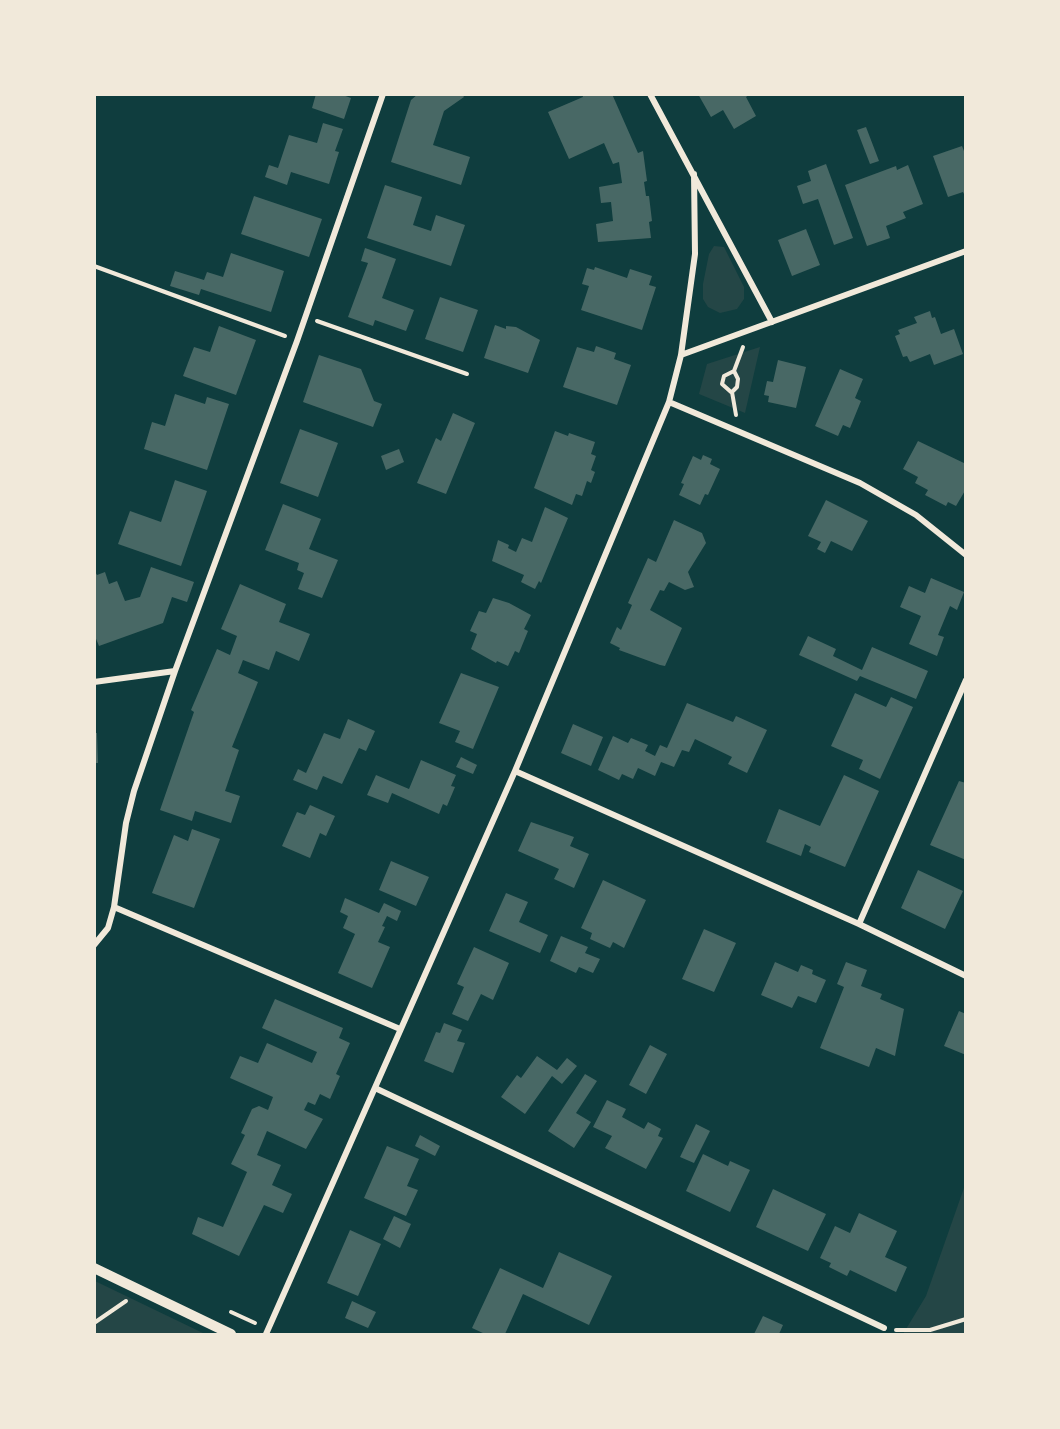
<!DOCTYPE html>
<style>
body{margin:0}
#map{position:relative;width:1060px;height:1429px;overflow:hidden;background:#0f3d3e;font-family:Overpass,sans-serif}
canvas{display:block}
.frame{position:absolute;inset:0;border:96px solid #f1e9da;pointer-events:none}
</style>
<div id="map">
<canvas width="1060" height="1429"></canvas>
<div class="frame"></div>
</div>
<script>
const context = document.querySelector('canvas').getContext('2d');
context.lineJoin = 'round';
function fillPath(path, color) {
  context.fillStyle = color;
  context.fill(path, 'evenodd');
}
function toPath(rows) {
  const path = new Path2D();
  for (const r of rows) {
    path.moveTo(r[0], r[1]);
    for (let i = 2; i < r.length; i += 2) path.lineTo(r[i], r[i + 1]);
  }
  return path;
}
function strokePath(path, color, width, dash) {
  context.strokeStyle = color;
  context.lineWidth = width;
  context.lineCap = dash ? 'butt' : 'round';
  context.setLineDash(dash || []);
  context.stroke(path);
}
const green = toPath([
 [714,246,724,247,744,287,744,299,737,309,720,313,708,307,703,299,703,284,709,254],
 [760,347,745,413,699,394,707,364],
 [965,1185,965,1334,903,1334,926,1296],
 [95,1281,205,1334,95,1334]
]);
const building = toPath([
 [316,94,340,94,351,98,344,119,312,108],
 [418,94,462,94,464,97,444,111,433,145,470,157,461,185,391,162,411,100],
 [582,94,612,94,638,153,643,151,647,181,644,182,646,196,649,196,652,221,649,222,651,238,598,242,596,224,613,221,611,202,601,203,599,187,622,183,619,162,613,164,604,143,569,159,548,112,583,97],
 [698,94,750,94,746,97,756,116,734,129,723,110,711,117],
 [323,123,343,129,335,151,339,152,329,184,291,172,287,185,265,177,269,165,278,168,289,135,317,143],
 [866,127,879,161,870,164,857,130],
 [962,146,966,156,966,198,963,192,948,197,933,156],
 [826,164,853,238,834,245,818,199,803,204,797,186,811,181,808,171],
 [908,165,923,204,903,212,906,218,886,226,890,238,867,246,845,185,896,166,897,170],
 [385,185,422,197,413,225,431,231,436,215,465,225,451,266,367,238],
 [254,196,322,219,309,257,241,234],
 [806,229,820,265,792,276,778,240],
 [365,248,396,259,382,298,414,310,406,331,375,320,373,326,348,317,368,263,361,261],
 [231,253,284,271,271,312,201,289,199,295,170,286,175,271,204,280,207,272,223,277],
 [595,267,627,278,630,269,652,276,649,285,656,287,642,330,581,310,589,286,582,284,587,268,594,270],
 [440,297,478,310,463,352,425,339],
 [930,311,932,318,935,317,941,334,954,329,963,354,934,365,930,354,910,362,907,356,903,357,895,336,900,334,898,330,917,323,914,317],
 [495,325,506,329,506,326,516,327,540,340,528,373,484,358],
 [219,326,256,340,236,395,183,376,194,347,210,352],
 [596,346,616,353,614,359,631,365,617,405,563,387,577,347,594,352],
 [319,355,361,369,374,401,382,404,373,427,303,402],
 [778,360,806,367,796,408,768,402,769,396,764,395,767,381,773,382],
 [840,369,863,379,855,398,861,401,850,428,843,425,838,436,815,426],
 [175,394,205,404,207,397,229,404,207,470,144,449,152,422,165,426],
 [453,413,475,423,446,494,417,483,436,438,441,441],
 [300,429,338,443,318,497,280,483],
 [555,431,568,436,569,433,595,442,591,454,596,456,591,470,595,472,591,483,587,481,582,496,576,494,572,505,534,488],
 [918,441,966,464,966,489,956,506,948,502,946,506,925,495,928,490,915,483,918,477,903,469],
 [399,449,404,462,386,470,381,456],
 [703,455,712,459,710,464,720,469,708,495,705,494,700,505,679,495,684,484,681,483,693,456,701,460],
 [175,480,207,491,181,566,118,544,130,511,161,522],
 [826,500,868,521,852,551,831,541,825,553,817,549,821,542,808,536],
 [283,504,321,519,309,549,338,560,322,598,298,589,304,573,297,570,299,563,265,550],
 [545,507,568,518,541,583,539,581,535,589,521,582,524,575,492,561,498,540,509,545,508,548,516,552,522,538,532,542],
 [674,520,702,533,706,543,688,572,694,587,685,590,669,582,664,591,660,590,650,610,682,628,665,666,660,665,619,650,620,648,610,643,617,627,621,630,632,605,628,603,648,558,656,562],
 [151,567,194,582,187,602,172,597,163,623,99,646,94,634,94,570,97,575,105,572,109,584,117,581,125,601,140,597],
 [931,578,964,592,957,610,950,606,938,635,944,637,937,656,909,644,921,616,900,607,909,586,925,593],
 [240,584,286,604,279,622,310,634,299,661,276,651,269,670,243,660,238,673,258,682,232,747,239,750,225,791,240,796,231,823,195,811,192,821,160,810,194,712,191,710,217,649,230,655,237,636,221,629],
 [493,598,509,603,531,615,524,629,528,631,519,653,515,651,508,666,497,661,496,663,471,649,477,634,470,631,479,611,486,613],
 [808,636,836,649,833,656,862,670,872,647,928,671,916,699,860,676,857,681,799,655],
 [461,673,499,687,473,749,455,742,460,731,439,723],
 [855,693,886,707,891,697,913,707,880,779,859,769,863,760,831,746],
 [687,703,733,722,736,716,767,730,747,773,728,764,732,757,695,739,689,752,682,750,674,767,661,762,655,776,638,768,633,779,622,774,619,780,598,770,613,736,628,743,631,738,648,745,645,751,655,756,660,745,667,748],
 [348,719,375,731,366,751,359,748,342,784,323,776,317,790,293,780,298,769,306,773,324,733,340,739],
 [573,724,603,737,591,766,561,753],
 [94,733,97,733,98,763,94,763],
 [461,757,477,765,473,774,456,767],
 [421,760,456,775,451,786,455,787,447,806,443,804,439,814,392,793,388,803,367,795,376,775,409,789],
 [844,775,879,791,845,867,809,852,811,847,805,844,801,856,766,842,779,809,820,826],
 [959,781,966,783,966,860,930,845],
 [310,805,335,816,326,836,320,833,310,858,282,846,297,812,305,815],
 [531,822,574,837,570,846,589,854,574,888,554,879,559,869,518,851],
 [192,829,220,839,194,908,152,893,174,835,188,841],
 [391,861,429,877,416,906,379,890],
 [918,870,963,891,945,929,901,908],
 [603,880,646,900,624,948,613,942,610,948,590,939,592,933,581,928],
 [506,893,528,902,519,922,548,935,540,953,489,931],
 [345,898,379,913,384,903,401,911,397,921,387,916,382,926,385,927,378,942,390,947,372,988,338,973,355,934,343,928,348,916,340,912],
 [704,929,736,943,714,992,682,979],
 [561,936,588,947,585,953,600,959,593,973,579,967,576,973,550,961],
 [474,947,509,963,493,1000,481,994,468,1021,452,1014,464,987,457,984],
 [775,962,798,972,801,965,813,970,812,974,826,980,816,1003,798,996,792,1008,761,995],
 [846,962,867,970,861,986,882,994,880,999,904,1009,895,1056,876,1048,869,1067,820,1048,844,987,837,984],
 [275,999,343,1028,339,1038,350,1043,336,1074,340,1076,330,1099,320,1094,315,1105,308,1102,304,1110,323,1119,306,1149,267,1131,257,1155,281,1165,272,1185,292,1194,283,1213,264,1205,239,1256,192,1234,198,1217,223,1227,247,1172,231,1164,245,1135,241,1133,252,1109,259,1106,268,1110,273,1097,230,1078,240,1056,258,1063,267,1043,312,1063,317,1052,262,1028],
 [959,1011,966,1014,966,1055,944,1046],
 [444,1023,462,1030,457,1041,465,1043,453,1073,424,1061,436,1032,440,1033],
 [650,1045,667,1054,646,1094,629,1085],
 [537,1056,557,1070,567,1058,577,1066,562,1084,552,1076,525,1114,501,1097,517,1075,521,1078],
 [585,1074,597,1081,576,1113,591,1122,574,1148,548,1131],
 [607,1100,626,1109,622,1117,644,1129,648,1122,661,1129,658,1136,663,1138,646,1169,605,1148,612,1136,593,1127],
 [696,1124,710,1131,694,1163,680,1157],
 [420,1135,440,1146,435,1156,415,1146],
 [387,1146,419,1159,407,1186,418,1190,406,1216,364,1198],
 [703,1154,728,1166,730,1161,750,1170,730,1212,686,1191],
 [773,1189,826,1214,808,1251,756,1227],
 [859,1213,897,1231,885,1257,907,1267,896,1292,850,1270,847,1276,829,1267,831,1263,820,1258,835,1226,850,1233],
 [394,1216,411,1224,400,1248,383,1239],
 [350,1230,381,1244,358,1296,327,1283],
 [559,1252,612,1276,589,1325,523,1294,505,1334,485,1334,472,1328,500,1268,543,1288],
 [352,1301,376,1312,368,1328,345,1318],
 [763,1316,783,1325,779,1334,754,1334]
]);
const path = toPath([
 [94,266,285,336],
 [317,321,467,374],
 [731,392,722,384,724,376,734,371],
 [736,415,732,392,737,387,738,379,734,371,743,347],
 [231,1312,255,1323],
 [94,1323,126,1301],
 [896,1330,930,1330,966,1319]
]);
const minor = toPath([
 [650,94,772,322],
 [681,355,966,251],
 [669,402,860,483,916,515,966,555],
 [94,682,175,671],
 [515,771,859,924,966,976],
 [114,907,126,823,134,791,175,671,297,341,383,94],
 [859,924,966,680],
 [94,945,108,928,114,907,400,1029],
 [375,1088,884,1328],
 [266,1334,515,771,669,402,681,355,695,254,694,174]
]);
const tertiary = toPath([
 [94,1268,231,1334]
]);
fillPath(green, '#244646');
fillPath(building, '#486865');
strokePath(path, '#f1e9da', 4);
strokePath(minor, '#f1e9da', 6);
strokePath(tertiary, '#f1e9da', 10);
</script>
